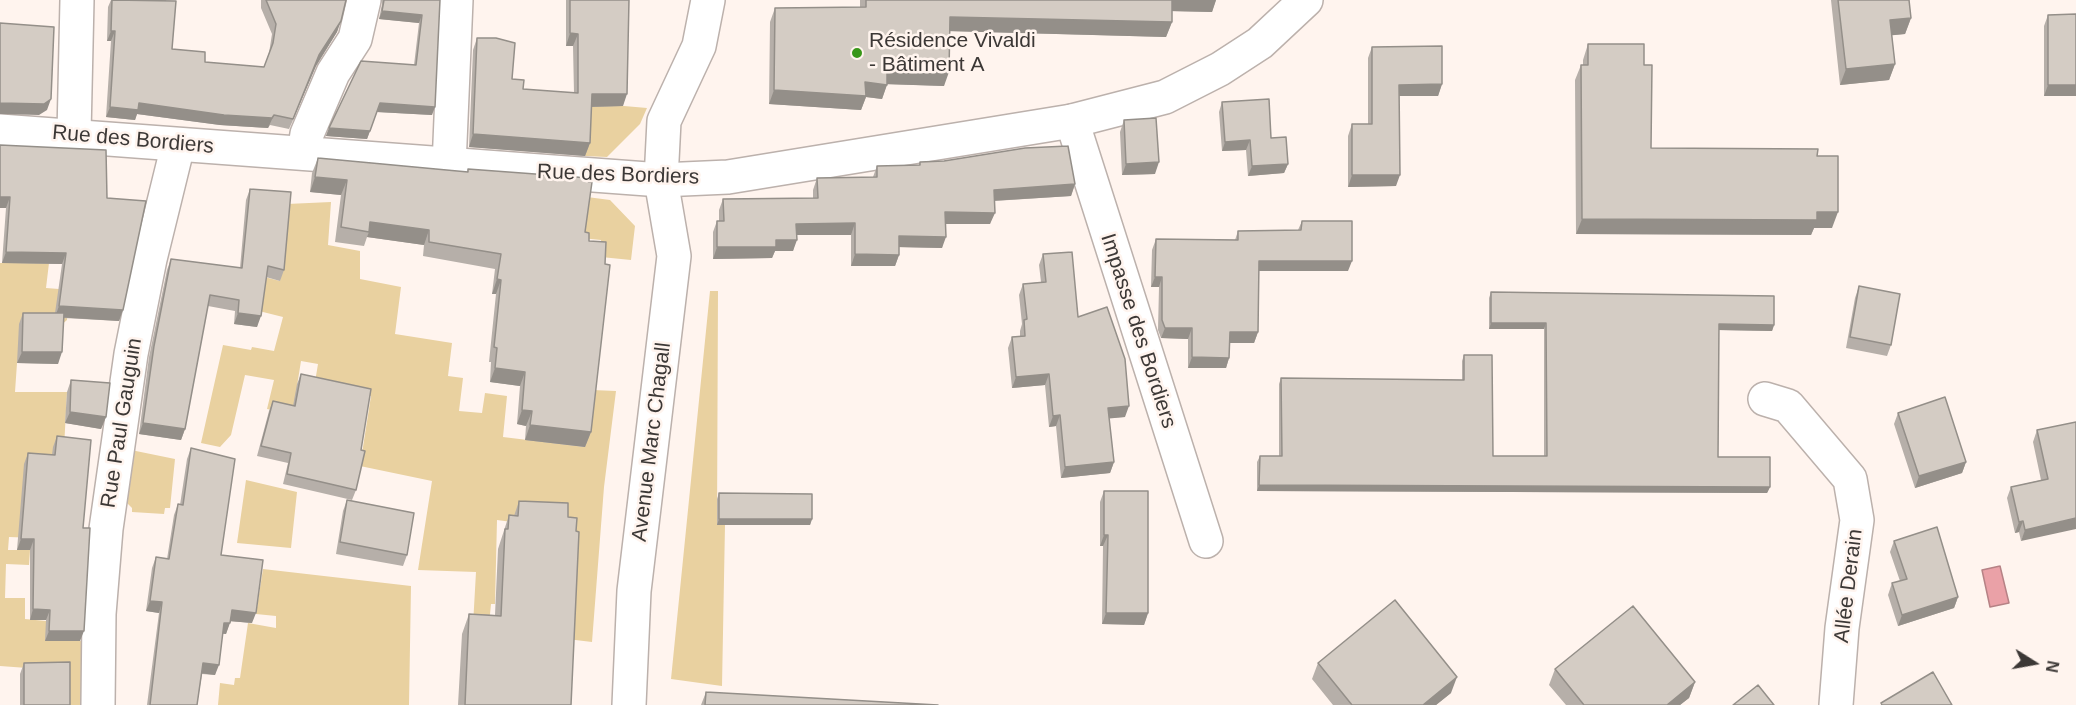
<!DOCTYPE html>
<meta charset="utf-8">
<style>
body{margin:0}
#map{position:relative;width:2076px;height:705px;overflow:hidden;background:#fff4ee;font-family:Helvetica,sans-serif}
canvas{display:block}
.north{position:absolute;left:2004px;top:633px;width:60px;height:60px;-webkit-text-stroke:4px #fff4ee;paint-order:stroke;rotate:101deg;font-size:16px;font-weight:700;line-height:24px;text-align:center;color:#3c3836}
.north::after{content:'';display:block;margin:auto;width:21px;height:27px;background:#3c3836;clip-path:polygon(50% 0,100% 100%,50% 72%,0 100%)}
</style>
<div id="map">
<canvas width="2076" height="705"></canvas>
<div class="north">N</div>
</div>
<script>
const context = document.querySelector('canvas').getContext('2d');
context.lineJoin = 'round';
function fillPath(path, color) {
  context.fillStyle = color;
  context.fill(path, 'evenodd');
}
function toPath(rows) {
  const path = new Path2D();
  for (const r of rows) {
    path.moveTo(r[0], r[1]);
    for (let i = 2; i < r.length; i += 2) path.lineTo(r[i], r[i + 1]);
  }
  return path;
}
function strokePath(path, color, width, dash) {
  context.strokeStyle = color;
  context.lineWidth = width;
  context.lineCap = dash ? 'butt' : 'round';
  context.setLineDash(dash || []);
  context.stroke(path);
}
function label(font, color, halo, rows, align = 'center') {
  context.font = font + ' Helvetica,sans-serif';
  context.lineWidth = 5;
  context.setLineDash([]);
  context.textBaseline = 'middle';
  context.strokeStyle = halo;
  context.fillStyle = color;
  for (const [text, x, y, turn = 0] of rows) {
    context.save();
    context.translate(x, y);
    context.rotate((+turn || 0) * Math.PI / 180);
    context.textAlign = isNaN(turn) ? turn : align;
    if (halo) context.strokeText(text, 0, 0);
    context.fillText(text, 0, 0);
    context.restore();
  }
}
const green = toPath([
 [587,106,624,106,647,108,640,124,607,157,585,156],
 [587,197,610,200,635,226,631,260,601,257,601,240,581,238],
 [331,202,328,245,360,251,360,279,401,287,395,334,452,343,448,376,463,378,459,411,482,413,485,393,507,396,503,437,585,447,592,390,616,391,604,487,592,642,567,639,512,522,497,520,495,604,491,604,489,625,473,625,476,572,418,570,432,481,360,466,371,396,320,388,313,418,267,409,274,380,245,375,231,435,220,447,201,443,223,345,251,350,252,347,274,351,283,317,259,311,216,277,218,265,280,281,287,204],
 [301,361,318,364,314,388,297,386],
 [0,263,49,263,46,288,59,289,68,303,67,320,17,363,15,392,67,392,64,448,51,466,36,538,9,537,8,550,30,550,29,565,6,564,5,598,25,598,25,619,46,621,46,641,83,641,91,705,68,705,68,671,0,666],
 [710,291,718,291,717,525,725,525,722,686,671,679],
 [131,450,175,459,170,508,165,508,164,514,132,512,132,508,124,500],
 [246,480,297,492,291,548,237,543],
 [263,569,411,586,409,705,218,705,220,683,234,685,235,678,240,678,248,623,276,628,276,616,256,614]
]);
const water = toPath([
 [2000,566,2009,603,1990,607,1982,570,2000,566]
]);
const street = toPath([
 [1072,121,1206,541],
 [74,134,77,0],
 [304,153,307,134,333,73,355,39,364,0],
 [449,166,456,0],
 [1765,399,1788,406,1850,479,1857,520,1842,628,1836,705],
 [98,705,99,614,106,529,131,354,150,259,178,145],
 [629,705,634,591,674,256,661,180,664,121,699,46,708,0]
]);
const secondary = toPath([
 [0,131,661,180,728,177,1072,121,1165,97,1220,69,1260,43,1306,0]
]);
const wall = toPath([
 [111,0,166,0,172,49,205,62,264,67,269,53,272,34,261,8,261,0,346,0,337,32,316,66,289,129,270,125,268,128,220,125,137,114,135,120,106,117,111,41,107,41,108,7],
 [381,0,440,0,432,115,377,112,367,139,326,136,329,128,414,65,419,23,379,19,382,4],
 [566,0,629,0,623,106,591,107,590,143,585,156,469,147,473,50,477,38,512,79,523,89,574,93,573,46,566,46],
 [860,0,1216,0,1212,12,1172,11,1172,22,1166,37,950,31,944,86,887,84,882,99,866,97,861,110,769,104,770,22,775,8,860,7],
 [1831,0,1909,0,1911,18,1905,34,1892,35,1895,64,1889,80,1840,85],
 [2076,14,2076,96,2044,96,2044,26,2048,15],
 [1588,44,1644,65,1651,148,1817,156,1832,228,1814,228,1811,235,1576,234,1575,80,1581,65,1583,65,1583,60],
 [1372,47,1442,84,1438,96,1399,96,1396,186,1348,187,1348,136,1352,124,1368,124,1368,58],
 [1222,102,1271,138,1288,164,1284,173,1248,176,1246,150,1222,151,1219,112],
 [1124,120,1155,174,1122,175,1120,132],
 [0,145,107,198,123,310,119,321,64,318,58,364,17,363,19,324,23,313,55,313,62,264,2,263,6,208],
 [318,158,467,172,468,169,585,232,591,432,585,447,525,440,526,426,517,424,520,386,490,382,491,362,489,362,496,294,492,294,495,269,423,256,424,245,367,237,364,246,335,242,341,195,310,192,312,173],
 [920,162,1075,184,1071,196,994,201,990,224,946,224,942,248,899,247,899,255,895,266,851,266,851,235,797,235,793,251,775,251,772,258,713,259,713,232,717,221,719,221,719,210,723,199,813,198,813,190,817,178,873,177,877,166,919,165],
 [250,189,284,270,280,281,266,277,257,327,234,324,235,311,208,306,185,429,181,440,139,434,149,357,167,270,171,259,240,268,246,200],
 [1302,221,1348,271,1259,271,1258,332,1254,343,1230,343,1229,358,1226,368,1188,368,1188,339,1161,338,1158,330,1159,287,1151,287,1152,250,1156,239,1235,240,1238,231,1298,230],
 [1043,254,1078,317,1125,417,1109,418,1114,462,1110,473,1061,478,1056,426,1049,427,1045,385,1012,388,1008,348,1012,337,1020,336,1020,331,1022,324,1019,295,1023,284,1041,282,1039,265],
 [1859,286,1891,345,1887,356,1846,348,1855,298],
 [1491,292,1774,325,1772,331,1719,330,1718,457,1770,487,1767,493,1257,491,1257,462,1260,456,1279,456,1279,384,1281,378,1462,380,1462,361,1464,355,1493,456,1544,456,1544,329,1489,329,1489,298],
 [301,374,361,450,356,490,352,500,283,484,288,463,257,456,269,411,273,401,293,406,297,384],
 [71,380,106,417,101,429,65,423,67,392],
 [1898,413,1966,462,1962,473,1915,488,1894,424],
 [2076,422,2021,541,2019,532,2015,533,2007,498,2011,487,2041,480,2033,442,2037,430],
 [57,436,83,528,80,641,45,641,46,620,30,620,30,550,17,550,24,464,28,453,52,455,53,447],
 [191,448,221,555,252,623,230,621,226,634,223,634,215,675,202,674,197,705,147,705,159,613,146,611,152,568,156,557,167,559,174,515,178,504,180,505,187,459],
 [1104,491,1148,613,1144,625,1102,624,1103,546,1100,546,1100,502],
 [719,493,812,519,810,525,717,525,717,499],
 [347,500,407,555,403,566,336,554,343,511],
 [519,501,568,517,571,705,458,705,462,634,469,614,495,615,498,549,509,515,514,516],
 [1894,541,1958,597,1954,608,1898,626,1888,595,1892,583,1900,581,1890,552],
 [24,663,70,705,20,705,20,674],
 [1318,663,1451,693,1436,705,1333,705,1312,679],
 [1555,669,1695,682,1689,698,1680,705,1566,705,1549,685],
 [706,692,938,705,701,705]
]);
const shadedWall = toPath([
 [1171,0,1216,0,1212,12,1167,11],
 [382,11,422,15,419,23,379,19],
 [950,17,1172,22,1166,37,945,31],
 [1911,18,1905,34,1885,36,1890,20],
 [341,21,337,32,316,66,289,129,319,55],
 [111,31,115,31,111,41,107,41],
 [570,33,578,34,573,46,566,46],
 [1895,64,1889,80,1840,85,1846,69],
 [887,70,949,72,944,86,882,84],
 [865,82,887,85,882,99,866,97,861,110,769,104,774,90],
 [1442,84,1438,96,1395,96,1399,85],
 [2048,85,2076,85,2076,96,2044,96],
 [592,94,627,94,623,106,587,107],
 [51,99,47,110,39,115,0,114,0,103],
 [139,103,274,115,268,128,220,125,137,114,135,120,106,117,110,107],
 [380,103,435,107,432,115,377,112],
 [329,128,370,131,367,139,326,136],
 [473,134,590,143,585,156,469,147],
 [1250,140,1246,150,1222,151,1225,142],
 [1159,162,1155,174,1122,175,1126,164],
 [1288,164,1284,173,1248,176,1252,166],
 [1352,175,1400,175,1396,186,1348,187],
 [315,177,347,180,341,195,310,192],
 [1075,184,1071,196,990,201,994,190],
 [0,197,10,197,6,208,0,208],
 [945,212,995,213,990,224,941,224],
 [1817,212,1838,212,1832,228,1814,228,1811,235,1576,234,1582,219],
 [370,222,429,230,424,245,367,237,369,232],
 [855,223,851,235,792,235,796,224],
 [899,236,946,237,942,248,895,247],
 [776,240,797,240,793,251,775,251,772,258,713,259,717,247],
 [6,252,66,253,62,264,2,263],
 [855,254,899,255,895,266,851,266],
 [1259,261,1352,261,1348,271,1255,271],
 [1155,277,1162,277,1159,287,1151,287],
 [497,279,501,280,496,294,492,294],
 [59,306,123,310,119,321,55,317],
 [238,313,261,316,257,327,234,324],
 [1491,323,1546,323,1544,329,1489,329],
 [1719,324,1774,325,1772,331,1717,330],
 [1165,328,1192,328,1188,339,1161,338],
 [1230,332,1258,332,1254,343,1226,343],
 [22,352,62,352,58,364,17,363],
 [1192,357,1229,358,1226,368,1188,368],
 [495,368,525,372,520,386,490,382],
 [1049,374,1045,385,1012,388,1016,377],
 [1129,406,1125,417,1104,419,1108,408],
 [522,410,532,411,526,426,517,424],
 [70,412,106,417,101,429,65,423],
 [1060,415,1056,426,1049,427,1053,416],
 [143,423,185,429,181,440,139,434],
 [530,425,591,432,585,447,525,440],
 [1114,462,1110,473,1061,478,1065,467],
 [1966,462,1962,473,1915,488,1919,476],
 [1259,485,1770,487,1767,493,1257,491],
 [2076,518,2076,529,2021,541,2025,530],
 [719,519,812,519,810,525,717,525],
 [2023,521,2019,532,2015,533,2019,522],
 [1104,535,1108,535,1103,546,1100,546],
 [21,539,34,539,30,550,17,550],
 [1958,597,1954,608,1898,626,1902,615],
 [150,601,162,602,159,613,146,611],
 [33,609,50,610,46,620,30,620],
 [232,610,256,613,252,623,228,621],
 [1106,613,1148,613,1144,625,1102,624],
 [224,623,230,623,226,634,220,633],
 [49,631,84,631,80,641,45,641],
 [203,663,219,665,215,675,199,673],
 [1457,677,1451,693,1436,705,1423,705],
 [1695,682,1689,698,1680,705,1667,705]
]);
const building = toPath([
 [112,0,176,1,172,49,205,52,205,62,264,67,273,43,276,24,266,0,346,0,341,21,319,55,293,119,274,115,272,118,224,115,139,103,138,110,110,107,115,31,111,31,112,0],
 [384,0,440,0,435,107,380,103,370,131,329,128,361,61,416,65,422,15,382,11,384,0],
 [570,0,629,0,627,94,592,94,590,143,473,134,477,38,496,38,515,43,512,79,524,80,523,89,578,93,578,34,570,33,570,0],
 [866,0,1172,0,1172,22,950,17,949,72,887,70,887,85,865,82,866,96,774,90,775,8,866,7,866,0],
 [1838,0,1909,0,1911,18,1890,20,1895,64,1846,69,1838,0],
 [2076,14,2076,85,2048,85,2048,15,2076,14],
 [0,23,54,27,51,99,44,104,0,103,0,23],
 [1588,44,1644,44,1644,65,1652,65,1651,148,1818,149,1817,156,1838,156,1838,212,1817,212,1817,220,1582,219,1581,65,1588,65,1588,44],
 [1442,46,1442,84,1399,85,1400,175,1352,175,1352,124,1372,124,1372,47,1442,46],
 [1269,99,1271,138,1286,137,1288,164,1252,166,1250,140,1225,142,1222,102,1269,99],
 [1156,118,1159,162,1126,164,1124,120,1156,118],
 [0,145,106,150,107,198,146,201,123,310,59,306,66,253,6,252,10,197,0,197,0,145],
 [1068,146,1075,184,994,190,995,213,945,212,946,237,899,236,899,255,855,254,855,223,796,224,797,240,776,240,776,247,717,247,717,221,724,221,723,199,818,198,817,178,877,177,877,166,920,165,920,162,944,161,1025,148,1068,146],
 [318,158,468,172,468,169,589,178,589,182,592,182,585,232,589,233,589,241,606,242,605,264,610,265,591,432,530,425,532,411,522,410,525,372,495,368,497,348,494,347,501,280,497,279,501,254,429,242,429,230,370,222,369,232,341,227,347,180,315,177,318,158],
 [250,189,291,192,284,270,268,266,261,316,238,313,239,300,210,295,185,429,143,423,154,346,171,259,242,268,250,189],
 [1302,221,1352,221,1352,261,1259,261,1258,332,1230,332,1229,358,1192,357,1192,328,1165,328,1162,320,1162,277,1155,277,1156,239,1238,240,1238,231,1301,230,1302,221],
 [1072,252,1078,317,1107,307,1125,359,1129,406,1108,408,1114,462,1065,467,1060,415,1053,416,1049,374,1016,377,1012,337,1025,336,1024,320,1027,319,1023,284,1046,282,1043,254,1072,252],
 [1859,286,1900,294,1891,345,1850,337,1859,286],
 [1491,292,1774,296,1774,325,1719,324,1718,457,1770,457,1770,487,1259,485,1260,456,1282,456,1281,378,1464,380,1464,355,1492,355,1493,456,1547,456,1546,323,1491,323,1491,292],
 [23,313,64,313,62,352,22,352,23,313],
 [301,374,371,389,361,450,365,451,356,490,287,474,291,453,261,446,273,401,295,406,301,374],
 [71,380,110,383,106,417,70,412,71,380],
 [1945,397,1966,462,1919,476,1898,413,1945,397],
 [2076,422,2076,518,2025,530,2023,521,2019,522,2011,487,2048,479,2037,430,2076,422],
 [57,436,91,440,83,528,90,528,84,631,49,631,50,610,33,609,34,539,21,539,28,453,55,455,57,436],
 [191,448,235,459,221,555,263,560,256,613,232,610,230,623,224,623,219,665,203,663,197,705,150,705,162,602,150,601,156,557,169,559,178,504,183,505,191,448],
 [1104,491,1148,491,1148,613,1106,613,1108,535,1104,535,1104,491],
 [719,493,812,494,812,519,719,519,719,493],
 [347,500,414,513,407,555,340,542,347,500],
 [519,501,568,503,568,517,577,518,576,531,579,532,571,705,465,705,469,614,501,616,505,529,508,529,509,515,518,516,519,501],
 [1937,527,1958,597,1902,615,1892,583,1907,579,1894,541,1937,527],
 [1395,600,1457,677,1423,705,1352,705,1318,663,1395,600],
 [1633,606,1695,682,1667,705,1584,705,1555,669,1633,606],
 [70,662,70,705,24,705,24,663,70,662],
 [1933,672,1952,705,1882,705,1881,703,1933,672],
 [1758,685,1774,705,1733,705,1758,685],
 [706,692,938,705,705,705,706,692]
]);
const markers = [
 [857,53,6,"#389719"]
];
const poiNames = [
 ["Résidence Vivaldi",869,41],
 ["- Bâtiment A",869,65]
];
const streetNames = [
 ["Rue des Bordiers",133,140,5],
 ["Rue des Bordiers",618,175,2],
 ["Impasse des Bordiers",1138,331,72],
 ["Rue Paul Gauguin",122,423,-81],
 ["Avenue Marc Chagall",652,442,-83],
 ["Allée Derain",1849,586,-83]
];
fillPath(green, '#e9d1a0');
fillPath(water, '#eaa1a7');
strokePath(water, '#b68285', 1.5);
strokePath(street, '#bcb1ac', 36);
strokePath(secondary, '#bcb1ac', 36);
strokePath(street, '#fff', 33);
strokePath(secondary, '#fff', 33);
fillPath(wall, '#b6afa9');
fillPath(shadedWall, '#948f89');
fillPath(building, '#d4ccc4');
strokePath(building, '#948f89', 1.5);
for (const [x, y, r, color] of markers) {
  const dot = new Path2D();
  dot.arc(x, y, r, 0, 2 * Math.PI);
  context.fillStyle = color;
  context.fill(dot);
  strokePath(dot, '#fff4ee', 2);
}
label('21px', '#3c3836', '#fff4ee', poiNames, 'left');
label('21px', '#3c3836', '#fff4ee', streetNames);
</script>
